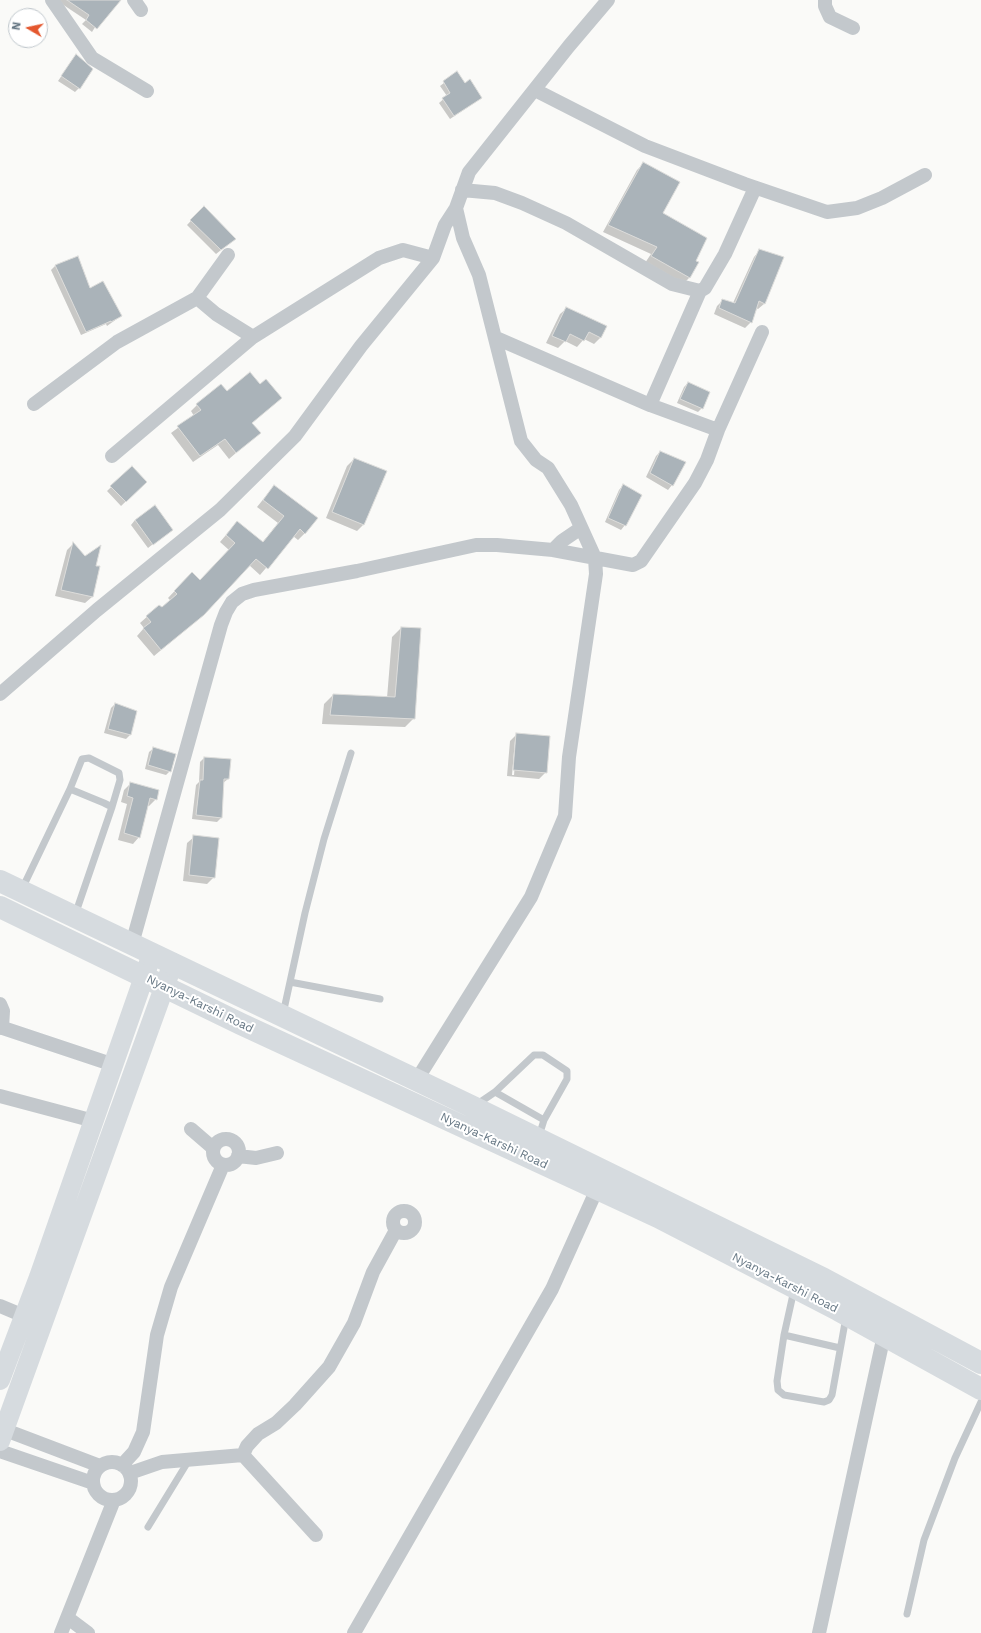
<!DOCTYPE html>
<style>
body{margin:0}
#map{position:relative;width:981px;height:1633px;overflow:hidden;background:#fafaf8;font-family:"Work Sans",sans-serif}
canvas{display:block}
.north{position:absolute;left:8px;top:8px;width:40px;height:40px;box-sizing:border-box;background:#fff;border:1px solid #c1c8cd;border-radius:50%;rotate:279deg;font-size:11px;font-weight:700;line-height:16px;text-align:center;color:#657683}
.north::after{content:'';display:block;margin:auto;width:14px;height:18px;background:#e4572e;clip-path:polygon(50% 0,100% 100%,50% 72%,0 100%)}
</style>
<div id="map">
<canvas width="981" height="1633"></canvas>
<div class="north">N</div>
</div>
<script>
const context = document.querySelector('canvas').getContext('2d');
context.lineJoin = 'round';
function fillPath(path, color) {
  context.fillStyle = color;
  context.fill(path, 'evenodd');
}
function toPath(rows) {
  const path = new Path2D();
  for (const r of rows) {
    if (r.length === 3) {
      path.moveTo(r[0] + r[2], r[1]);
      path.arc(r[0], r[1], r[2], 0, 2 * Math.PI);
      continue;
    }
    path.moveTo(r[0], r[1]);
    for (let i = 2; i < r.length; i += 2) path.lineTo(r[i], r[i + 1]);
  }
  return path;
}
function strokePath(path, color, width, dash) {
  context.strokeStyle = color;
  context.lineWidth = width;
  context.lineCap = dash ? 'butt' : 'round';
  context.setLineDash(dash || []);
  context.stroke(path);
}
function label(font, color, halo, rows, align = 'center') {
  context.font = font + ' "Work Sans",sans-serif';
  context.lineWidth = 4;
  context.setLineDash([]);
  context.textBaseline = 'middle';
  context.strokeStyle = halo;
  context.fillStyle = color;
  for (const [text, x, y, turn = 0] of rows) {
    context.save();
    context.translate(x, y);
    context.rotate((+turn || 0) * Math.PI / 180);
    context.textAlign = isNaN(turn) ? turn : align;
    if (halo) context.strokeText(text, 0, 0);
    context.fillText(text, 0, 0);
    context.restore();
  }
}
const shadow = toPath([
 [56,0,112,0,92,32,82,24,86,20],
 [76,55,79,88,75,92,58,81],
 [457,73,477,101,450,119,439,103,447,96,440,86],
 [643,164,662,213,697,262,689,278,683,284,645,263,651,254,603,232,637,170],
 [204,207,235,239,216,254,187,225],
 [760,250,782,257,764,304,758,309,756,308,751,322,745,328,714,314,717,306,723,300,733,303,754,257],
 [78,258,89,290,121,316,107,326,106,324,81,335,51,270,55,266],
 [567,308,601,337,594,344,584,339,577,347,565,341,558,348,546,343,560,314],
 [688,383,702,408,698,412,677,403,684,387],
 [260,385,251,423,259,433,229,459,218,445,193,462,171,433,194,416,191,411,197,405,227,393],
 [660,452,684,462,672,485,668,490,646,477,656,456],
 [354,459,364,524,357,531,326,518,347,466],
 [132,467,146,482,121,506,107,491],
 [623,485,625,525,621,530,605,522,619,490],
 [274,486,305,533,298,540,293,536,260,575,249,565,196,621,154,656,137,636,144,628,140,623,159,606,162,608,171,601,168,598,185,580,200,581,229,550,220,542,237,522,262,543,278,523,257,507],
 [135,520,171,530,148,548,131,525],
 [73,544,94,567,99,567,92,597,85,603,55,596,67,550],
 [401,628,414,718,405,727,322,724,324,704,333,695,387,698,392,637],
 [115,704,130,735,126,739,104,733,111,708],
 [517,734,546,772,539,779,507,776,510,741],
 [515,740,517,740,514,775,512,775],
 [154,748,170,771,166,775,145,769,149,752],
 [204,758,228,779,223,783,221,818,217,822,192,819,196,785,199,782,200,762],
 [131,783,156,799,149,806,147,805,139,837,133,844,118,840,127,804,121,802,124,790],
 [194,837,214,877,207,884,183,881,187,843]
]);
const building = toPath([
 [67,0,121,0,97,29,86,20,89,15,67,0],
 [76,54,93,69,80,89,61,76,76,54],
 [457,71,465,83,470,79,482,98,454,116,442,98,450,93,443,81,457,71],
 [643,162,680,182,663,213,707,238,696,261,699,262,690,278,651,256,657,247,608,225,643,162],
 [204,206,236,239,221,250,190,220,204,206],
 [759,249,784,257,765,304,759,301,752,323,719,308,722,299,735,303,759,249],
 [78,256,90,288,103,281,122,316,111,322,111,321,86,332,55,265,78,256],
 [566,307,607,326,601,338,589,332,584,341,570,334,566,342,552,336,566,307],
 [250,372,260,384,266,379,282,398,252,423,261,433,236,453,225,439,200,456,177,426,201,410,196,404,221,384,227,391,250,372],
 [688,382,710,392,703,409,680,399,688,382],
 [660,451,686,462,673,486,650,473,660,451],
 [354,458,387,471,364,525,332,512,354,458],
 [132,466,147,482,126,502,110,486,132,466],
 [623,484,642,495,626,526,608,518,623,484],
 [274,485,318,518,305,534,300,529,268,569,256,559,204,615,161,650,143,628,151,622,146,616,159,605,162,607,177,594,174,591,192,572,200,580,235,543,226,535,237,521,263,542,284,516,263,500,274,485],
 [155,505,173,530,153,545,135,520,155,505],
 [73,542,85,556,101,545,96,566,100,566,93,597,61,590,73,542],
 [401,627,421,628,415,719,330,715,333,694,395,697,401,627],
 [115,703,137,711,131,735,108,729,115,703],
 [516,733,550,736,547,773,513,770,516,733],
 [153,747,176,754,171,772,148,765,153,747],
 [204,757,231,759,229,779,224,779,222,818,196,815,200,780,203,780,204,757],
 [130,782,159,790,157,800,150,798,140,838,124,833,133,798,127,796,130,782],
 [193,835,219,838,215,878,189,875,193,835]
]);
const lane = toPath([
 [70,789,82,759,89,758,119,773,120,780,112,807],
 [22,889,70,789,104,803,112,807,75,915],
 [290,982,380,999],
 [283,1014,305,913,324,839,351,753],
 [495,1092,544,1120],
 [476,1105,495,1092,534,1055,543,1055,567,1071,567,1079,544,1120,539,1136],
 [794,1290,784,1335,777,1381,778,1390,784,1395,824,1402,829,1400,832,1395,846,1317],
 [784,1335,840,1348],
 [148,1527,189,1460],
 [907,1614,924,1540,955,1458,981,1402]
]);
const street = toPath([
 [52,0,92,58,147,91],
 [134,0,141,10],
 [825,0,825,6,830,17,853,28],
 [535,90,645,146,745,184,827,212,857,208,882,198,925,175],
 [462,190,495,193,522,203,566,223,672,284,700,291,705,288,725,254,755,188],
 [197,298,216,314,253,337,379,258,403,250,433,258],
 [496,338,650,405,718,430],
 [34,404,117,342,197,298,228,255],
 [650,405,700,291],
 [112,456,253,337],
 [553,550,562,541,581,528],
 [0,694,97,610,220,510,295,436,361,346,433,258,445,225,456,208,469,172,569,46,608,0],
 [132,944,221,625,226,612,232,602,242,594,254,590,357,571,476,545,497,545,553,550,633,565,641,561,695,483,707,460,718,430,762,332],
 [0,1004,3,1011,2,1028],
 [0,1027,114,1065],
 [416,1081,531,897,565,816,569,757,596,574,595,558,571,505,548,468,536,460,521,441,479,275,463,238,456,208],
 [0,1096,94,1121],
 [191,1129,213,1148],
 [226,1152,13],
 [238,1156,256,1158,277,1153],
 [404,1222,11],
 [0,1306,24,1316],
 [0,1428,100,1466],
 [0,1451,93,1483],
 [243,1455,247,1446,258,1434,276,1423,295,1405,329,1367,354,1323,373,1272,396,1230],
 [112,1481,19],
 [122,1465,134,1452,143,1432,157,1335,171,1287,223,1165],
 [130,1473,162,1462,243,1455,316,1535],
 [68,1618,88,1633],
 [61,1633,114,1500],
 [354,1633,552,1289,597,1189],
 [819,1633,884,1335]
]);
const secondary = toPath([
 [0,1380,39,1277,152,954],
 [0,1441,173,963]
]);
const primary = toPath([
 [0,881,473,1107,824,1279,981,1363],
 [0,907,241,1024,658,1217,838,1310,981,1389]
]);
const streetNames = [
 ["Nyanya-Karshi Road",200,1004,26],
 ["Nyanya-Karshi Road",494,1141,25],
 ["Nyanya-Karshi Road",785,1283,27]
];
fillPath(shadow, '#0003');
fillPath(building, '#aab3b9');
strokePath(building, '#dcdcda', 1);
strokePath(lane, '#c3c8cc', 7);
strokePath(street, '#c3c8cc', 14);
strokePath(secondary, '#d6dbdf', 20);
strokePath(primary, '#d6dbdf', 22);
label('12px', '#657683', '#fff', streetNames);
</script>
